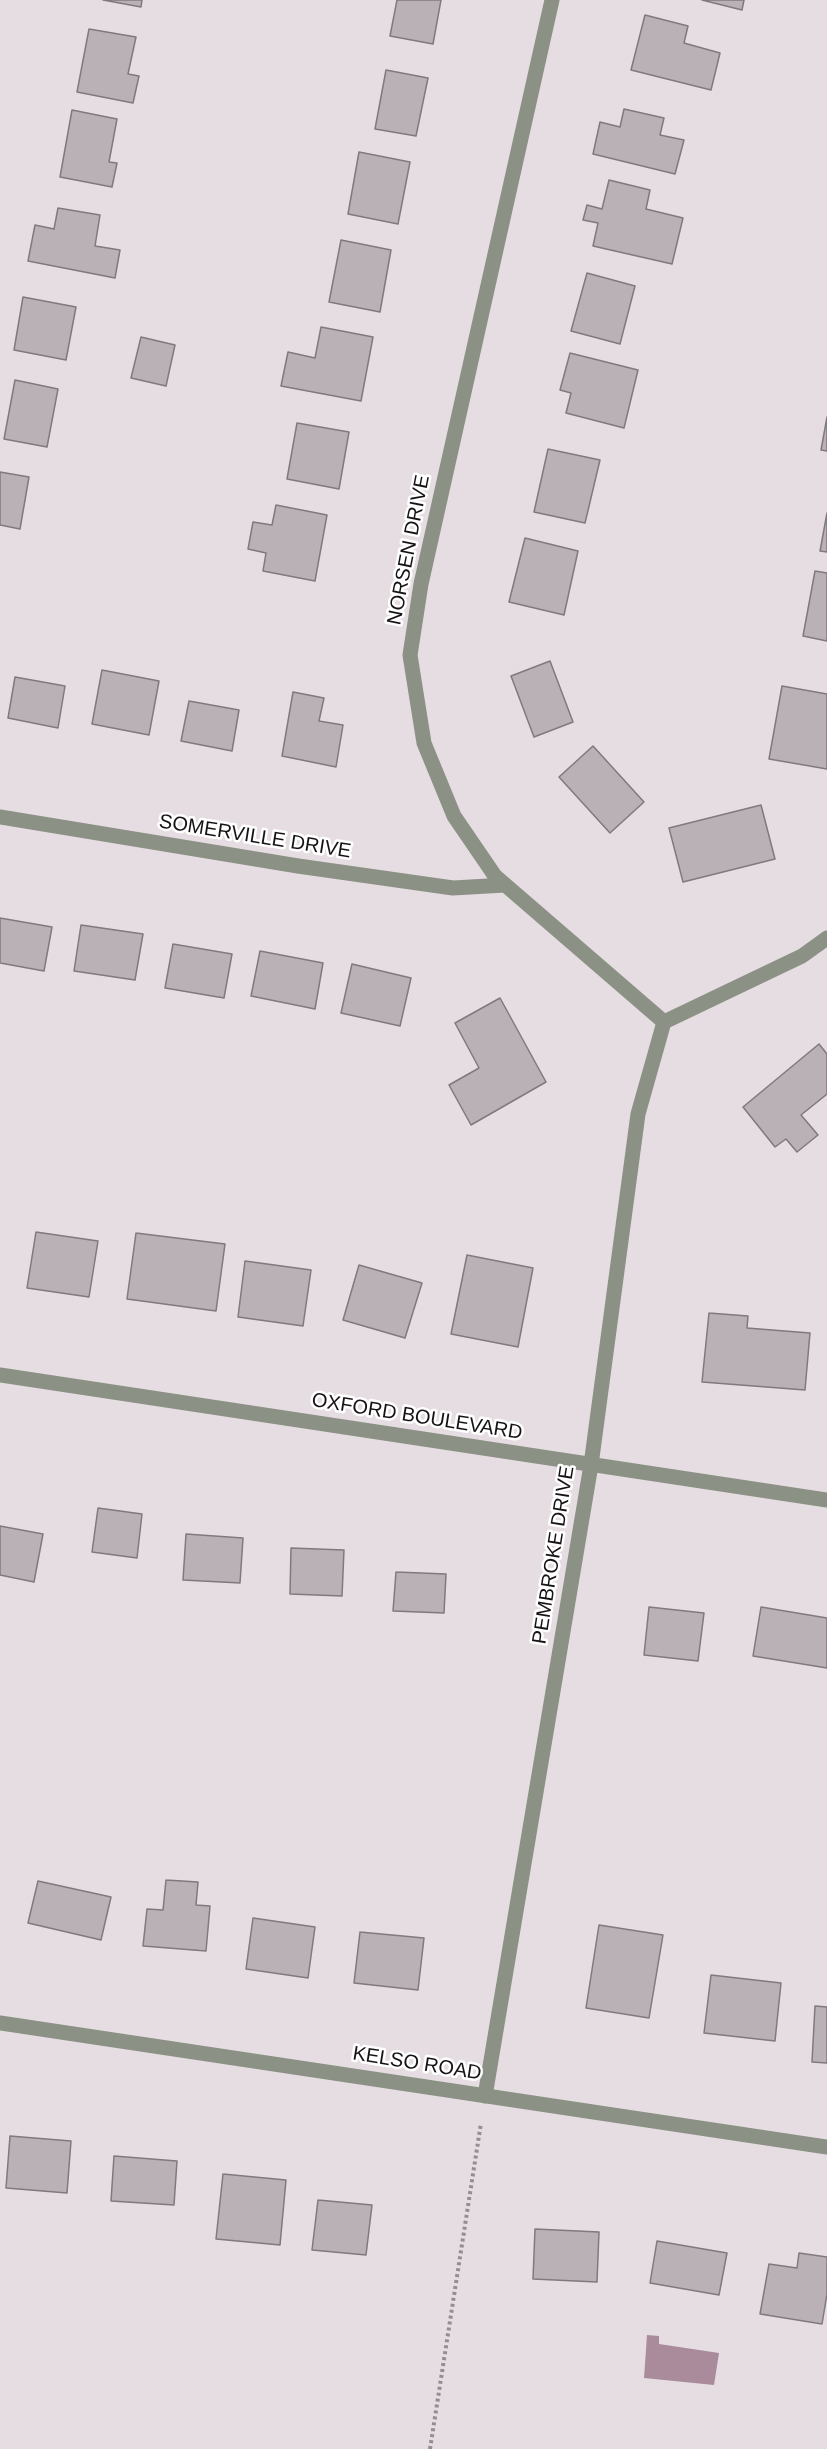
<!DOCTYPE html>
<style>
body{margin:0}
canvas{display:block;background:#e6dde2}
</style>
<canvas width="827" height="2449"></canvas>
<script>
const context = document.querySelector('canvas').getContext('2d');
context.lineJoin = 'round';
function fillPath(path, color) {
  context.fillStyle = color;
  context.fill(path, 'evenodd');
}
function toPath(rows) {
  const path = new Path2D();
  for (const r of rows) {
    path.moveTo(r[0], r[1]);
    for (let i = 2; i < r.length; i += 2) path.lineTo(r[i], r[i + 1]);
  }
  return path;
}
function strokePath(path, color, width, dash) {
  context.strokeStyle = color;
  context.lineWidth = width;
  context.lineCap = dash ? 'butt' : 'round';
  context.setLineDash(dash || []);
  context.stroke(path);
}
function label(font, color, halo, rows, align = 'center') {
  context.font = font + ' Arial,sans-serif';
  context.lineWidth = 5;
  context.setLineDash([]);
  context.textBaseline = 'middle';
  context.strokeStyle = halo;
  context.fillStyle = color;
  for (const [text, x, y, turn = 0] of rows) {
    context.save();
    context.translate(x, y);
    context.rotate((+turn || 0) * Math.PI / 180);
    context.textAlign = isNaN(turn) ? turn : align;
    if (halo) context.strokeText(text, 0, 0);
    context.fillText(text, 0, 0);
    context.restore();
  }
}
const water = toPath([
 [647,2335,659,2336,659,2344,719,2353,714,2385,644,2378]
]);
const building = toPath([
 [103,0,142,0,141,7,103,0],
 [397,0,441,0,433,44,390,36,397,0],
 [702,0,744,0,742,10,702,0],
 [645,15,688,26,684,43,720,53,711,90,631,70,645,15],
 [89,29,136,37,128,74,139,76,133,103,77,92,89,29],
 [386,70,428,78,416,136,375,129,386,70],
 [624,109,664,118,660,135,684,140,675,174,593,154,600,122,620,127,624,109],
 [72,110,117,119,109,162,117,163,112,187,60,177,72,110],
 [359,152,410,162,398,224,348,214,359,152],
 [609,180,650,190,646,209,683,218,672,264,593,246,598,223,583,220,587,205,602,209,609,180],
 [58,208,100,215,95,246,120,250,115,278,28,261,35,225,54,229,58,208],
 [341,240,391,250,380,312,329,302,341,240],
 [587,273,635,286,620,344,571,331,587,273],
 [23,297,76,307,66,360,14,350,23,297],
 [321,327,373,337,361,401,281,386,288,352,315,358,321,327],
 [141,337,175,345,166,386,131,378,141,337],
 [570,353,638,370,624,428,566,413,571,393,560,390,570,353],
 [15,380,58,389,47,447,4,439,15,380],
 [827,417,827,451,821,450,827,417],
 [297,423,349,432,339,489,287,479,297,423],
 [548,449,600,460,585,523,534,512,548,449],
 [0,472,29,477,20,529,0,525,0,472],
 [276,505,327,515,315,581,263,571,266,553,248,549,253,522,272,525,276,505],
 [827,513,827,552,820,551,827,513],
 [525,538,578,551,564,615,509,602,525,538],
 [815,571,827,573,827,641,803,636,815,571],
 [550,661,573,722,534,737,511,676,550,661],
 [102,670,159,681,149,735,92,724,102,670],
 [15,677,65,686,58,728,8,718,15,677],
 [782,686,827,694,827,769,769,759,782,686],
 [293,692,324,698,319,721,343,725,336,767,282,756,293,692],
 [189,701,239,710,232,751,181,741,189,701],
 [593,746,644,802,610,833,559,777,593,746],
 [761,805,775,859,683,882,669,828,761,805],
 [0,918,52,927,44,971,0,963,0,918],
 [81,925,143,934,135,980,74,971,81,925],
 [173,944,232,954,224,998,165,988,173,944],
 [260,951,323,963,315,1009,251,996,260,951],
 [352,964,411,978,400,1026,341,1013,352,964],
 [500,998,546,1082,471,1125,449,1085,479,1068,455,1023,500,998],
 [819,1044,827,1054,827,1094,801,1115,818,1135,797,1152,786,1139,775,1147,743,1107,819,1044],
 [36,1232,98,1241,89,1297,27,1288,36,1232],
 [136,1233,225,1244,216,1311,127,1299,136,1233],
 [467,1255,533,1268,518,1347,451,1334,467,1255],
 [245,1261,311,1270,303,1326,238,1317,245,1261],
 [359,1265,422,1283,405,1338,343,1320,359,1265],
 [709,1313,748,1316,747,1328,810,1333,805,1390,702,1382,709,1313],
 [98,1508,142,1514,137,1558,92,1552,98,1508],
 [0,1526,43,1534,34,1582,0,1575,0,1526],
 [186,1534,243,1538,240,1583,183,1580,186,1534],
 [291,1548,344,1550,342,1596,290,1594,291,1548],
 [396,1572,446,1574,444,1613,393,1611,396,1572],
 [649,1607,704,1613,698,1661,644,1655,649,1607],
 [761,1607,827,1618,827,1668,753,1656,761,1607],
 [166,1880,198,1882,196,1905,210,1906,206,1951,143,1946,147,1909,163,1910,166,1880],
 [38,1881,111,1897,101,1940,28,1923,38,1881],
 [253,1918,315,1927,308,1978,246,1969,253,1918],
 [599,1925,663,1935,649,2018,586,2008,599,1925],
 [360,1932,424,1938,418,1990,354,1983,360,1932],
 [711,1975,781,1983,775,2041,704,2033,711,1975],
 [815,2006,827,2007,827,2063,812,2062,815,2006],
 [10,2136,71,2141,67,2193,6,2188,10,2136],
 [114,2156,177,2161,174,2205,111,2201,114,2156],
 [223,2174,286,2180,280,2245,216,2239,223,2174],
 [318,2200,372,2205,366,2255,312,2250,318,2200],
 [535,2229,599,2232,597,2282,533,2279,535,2229],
 [657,2241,727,2253,719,2295,650,2283,657,2241],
 [799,2253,827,2257,827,2294,822,2324,760,2314,769,2264,797,2268,799,2253]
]);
const path = toPath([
 [430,2449,481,2123]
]);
const minor = toPath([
 [552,0,421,584,410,655,424,743,454,816,495,876,664,1022],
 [0,817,298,866,453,888,505,885],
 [664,1022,802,956,827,938],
 [0,1375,827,1500],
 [485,2096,591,1465,638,1114,664,1022]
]);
const tertiary = toPath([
 [0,2023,827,2147]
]);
const streetNames = [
 ["NORSEN DRIVE",409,550,-79],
 ["SOMERVILLE DRIVE",255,837,9],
 ["OXFORD BOULEVARD",417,1417,9],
 ["PEMBROKE DRIVE",554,1555,-81],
 ["KELSO ROAD",417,2064,9]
];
fillPath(water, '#a98b9c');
fillPath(building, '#b9b1b5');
strokePath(building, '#80797d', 1.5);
strokePath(path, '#948e91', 4, [3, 3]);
strokePath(minor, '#8c9185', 15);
strokePath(tertiary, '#8c9185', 15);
label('20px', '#161314', '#fff', streetNames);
</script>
